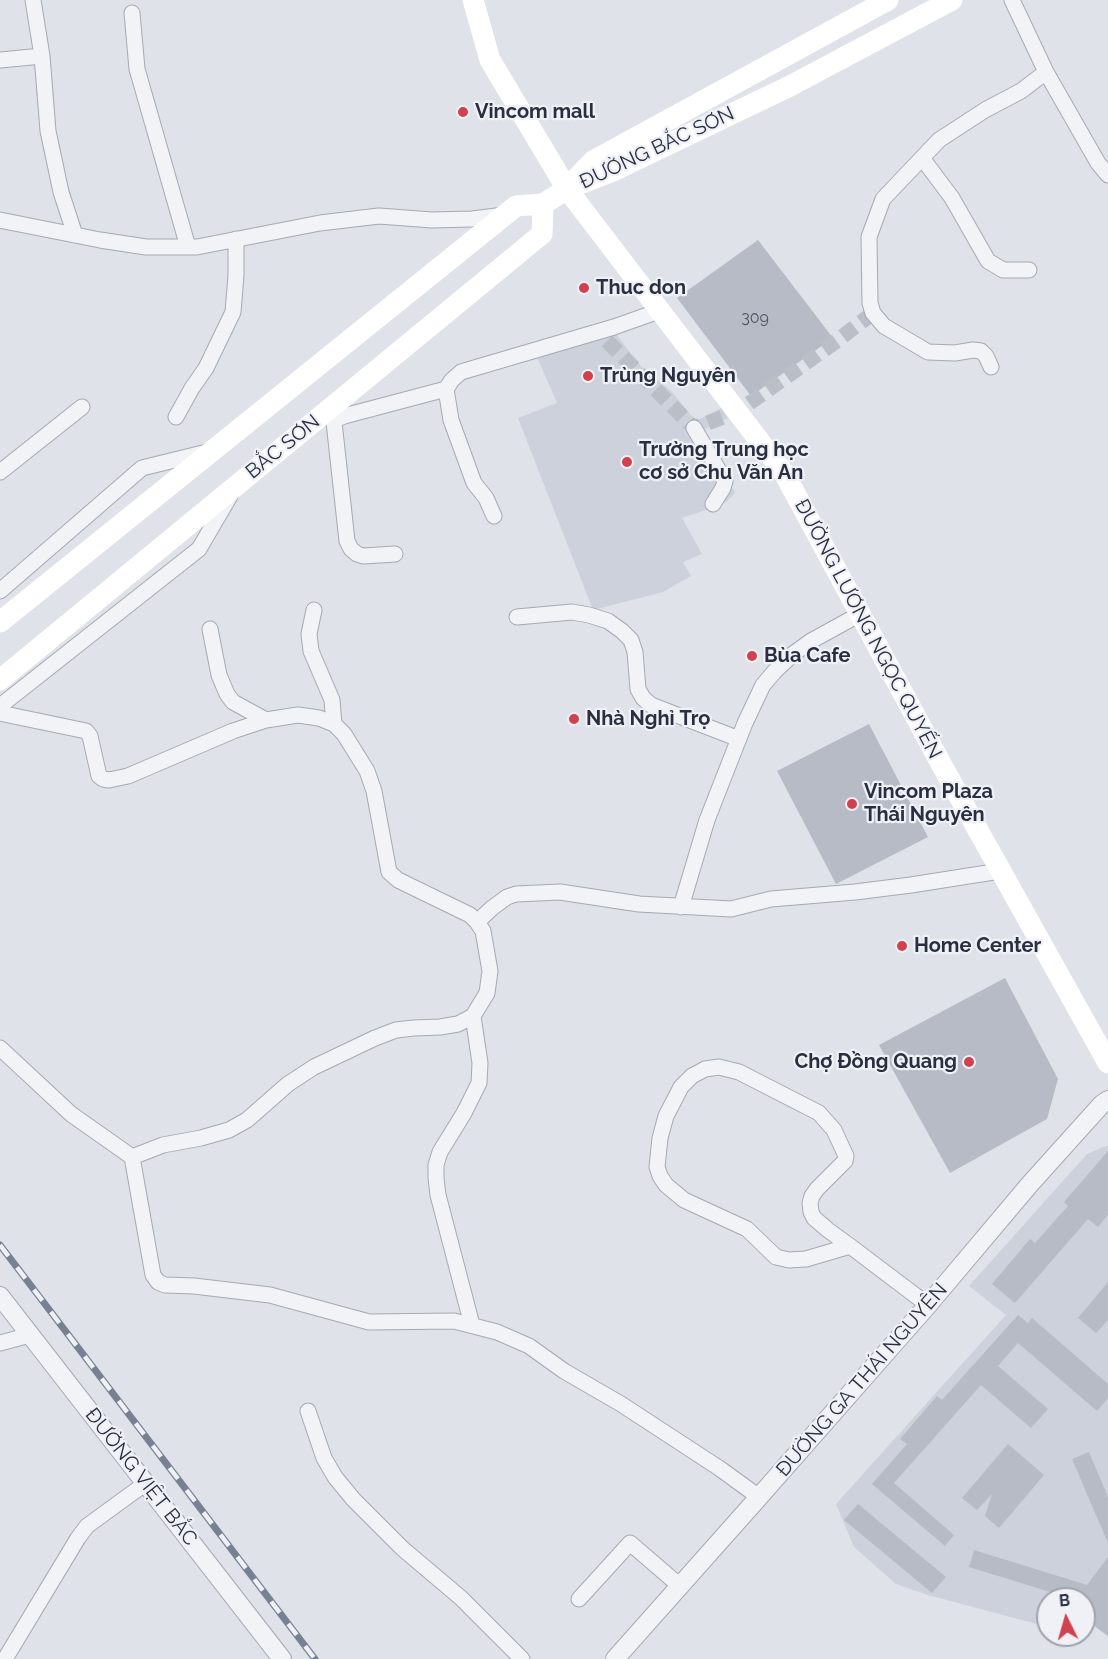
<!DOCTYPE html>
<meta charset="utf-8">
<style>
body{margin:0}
#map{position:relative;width:1108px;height:1659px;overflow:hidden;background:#dfe2e9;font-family:Raleway,sans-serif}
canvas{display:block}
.north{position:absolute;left:1036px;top:1587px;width:60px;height:60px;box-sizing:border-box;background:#eff1f6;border:2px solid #9fa3ad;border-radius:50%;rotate:355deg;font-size:16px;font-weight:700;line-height:24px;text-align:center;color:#282f40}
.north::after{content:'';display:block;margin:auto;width:21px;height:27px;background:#d0424e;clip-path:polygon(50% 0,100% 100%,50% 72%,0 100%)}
</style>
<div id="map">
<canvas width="1108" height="1659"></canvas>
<div class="north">B</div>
</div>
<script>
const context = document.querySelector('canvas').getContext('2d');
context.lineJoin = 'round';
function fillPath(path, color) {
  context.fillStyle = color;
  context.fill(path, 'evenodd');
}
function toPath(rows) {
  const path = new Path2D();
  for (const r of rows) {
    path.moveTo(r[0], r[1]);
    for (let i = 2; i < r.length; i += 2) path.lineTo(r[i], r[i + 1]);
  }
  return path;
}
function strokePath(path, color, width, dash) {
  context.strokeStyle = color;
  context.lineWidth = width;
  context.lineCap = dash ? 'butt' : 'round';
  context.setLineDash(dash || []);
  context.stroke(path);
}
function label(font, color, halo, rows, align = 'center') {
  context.font = font + ' Raleway,sans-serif';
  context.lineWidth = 4.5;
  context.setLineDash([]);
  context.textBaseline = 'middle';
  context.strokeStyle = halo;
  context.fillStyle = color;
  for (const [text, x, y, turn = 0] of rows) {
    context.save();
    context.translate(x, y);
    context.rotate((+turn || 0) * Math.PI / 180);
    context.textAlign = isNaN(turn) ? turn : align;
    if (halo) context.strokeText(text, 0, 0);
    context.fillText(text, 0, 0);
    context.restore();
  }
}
const built = toPath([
 [615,333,641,366,671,391,696,421,721,408,728,418,702,431,735,493,726,502,712,508,682,518,702,554,683,562,691,576,663,592,593,610,518,418,557,403,537,357],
 [1108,1146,1108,1632,1106,1635,1084,1618,1084,1599,1048,1599,1048,1627,928,1595,896,1584,854,1547,836,1504,1006,1315,969,1286,1087,1154,1103,1147]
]);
const building = toPath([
 [758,240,833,338,751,396,677,298],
 [869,724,928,837,836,884,777,771],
 [1005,978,1058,1079,1047,1119,950,1173,879,1045],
 [1108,1151,1108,1215,1098,1227,1088,1219,1015,1303,992,1284,1030,1239,1035,1243,1068,1206,1064,1202],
 [1108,1282,1108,1320,1096,1333,1078,1318],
 [1018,1315,1028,1323,1032,1318,1108,1384,1108,1398,1097,1411,1018,1343,998,1366,1048,1409,1031,1428,981,1385,894,1483,954,1535,945,1546,872,1484,907,1444,900,1439,937,1396,942,1400],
 [1008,1444,1044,1475,999,1528,985,1516,992,1494,977,1510,962,1498],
 [1089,1452,1108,1497,1108,1543,1072,1459],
 [858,1504,946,1577,932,1593,844,1520],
 [974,1550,1087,1585,1108,1557,1108,1636,1084,1618,1084,1599,1073,1599,969,1567]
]);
const minorTunnel = toPath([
 [607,341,694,428,737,412,838,340,873,313]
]);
const minor = toPath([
 [33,0,42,56,48,131,61,192,75,235],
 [1012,0,1046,72,1098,163,1108,175],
 [132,13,137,69,188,247],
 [0,60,42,56],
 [922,158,952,198,988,261,1003,270,1029,270],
 [0,220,100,240,146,247,197,247,320,223,379,216,432,220,472,219,504,215],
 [991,367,986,356,981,351,973,350,955,353,928,352,884,326,873,313,870,303,869,237,883,199,939,140,985,110,1021,91,1046,72],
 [176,417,192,388,206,368,233,312,236,275,236,239],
 [694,428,725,481,723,488,713,504],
 [0,472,82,407],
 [494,516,486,498,474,483,451,420,446,389,452,380,461,372,614,327,659,311],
 [395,554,363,556,357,554,351,549,347,541,334,422,337,419,344,416,446,389],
 [0,591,142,468,207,452],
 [314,610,309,634,311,651,332,700,334,724],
 [517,617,572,612,589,615,608,621,622,631,631,640,635,652,638,689,643,698,651,705,739,739],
 [210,629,219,675,227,694,233,702,266,720],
 [0,706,199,549,230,496],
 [0,713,86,731,90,736,99,776,103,779,109,780,128,776,233,731,266,720,298,715,319,718,334,724,344,734,367,771,374,791,389,872,398,880,470,915,477,922,483,931,490,971,487,993,473,1016,458,1024,440,1027,414,1028,396,1030,375,1038,314,1067,288,1084,247,1120,229,1130,201,1138,163,1145,132,1157],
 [681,907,707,820,745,723,763,685,775,671,793,654,811,641,860,614],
 [477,922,492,908,507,897,516,894,560,892,639,904,731,909,771,899,855,892,911,885,1000,871],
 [0,1048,71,1114,132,1157,153,1275,158,1282,165,1285,194,1286,270,1295,369,1322,454,1321,497,1332,529,1346,564,1371,621,1404,719,1468,759,1497],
 [850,1246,806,1259,789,1260,776,1257,747,1229,684,1200,666,1185,660,1176,657,1167,660,1138,666,1116,681,1087,692,1076,705,1069,719,1067,739,1072,819,1113,834,1130,846,1156,845,1161,817,1189,812,1196,810,1203,811,1212,814,1218,828,1230,850,1246,928,1305],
 [472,1325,438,1195,436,1178,436,1165,440,1152,464,1113,479,1083,480,1063,473,1016],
 [0,1343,30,1335],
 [308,1411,324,1458,335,1477,353,1499,403,1549,461,1598,522,1659],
 [579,1599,630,1543,680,1586],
 [5,1659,78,1538,87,1526,146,1483]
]);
const tertiary = toPath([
 [0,1296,282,1659],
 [615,1659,759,1497,928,1305,1030,1184,1102,1104,1108,1100]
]);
const secondary = toPath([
 [473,0,490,60,567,189,784,473,945,771,1108,1063],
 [571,184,593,161,888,0],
 [0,622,516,206,543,204,567,189,613,171,790,86,952,0],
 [0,680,542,234,543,204]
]);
const rail = toPath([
 [0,1245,315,1659]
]);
const markers = [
 [463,112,6,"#d0424e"],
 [584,288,6,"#d0424e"],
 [588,376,6,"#d0424e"],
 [627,462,6,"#d0424e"],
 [752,656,6,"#d0424e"],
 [574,719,6,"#d0424e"],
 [852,804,6,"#d0424e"],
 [902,946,6,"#d0424e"],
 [969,1062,6,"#d0424e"]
];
const numberNames = [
 ["309",755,318]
];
const poiNames = [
 ["Vincom mall",475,112],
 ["Thuc don",596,288],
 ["Trùng Nguyên",600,376],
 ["Trường Trung học",639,450],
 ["cơ sở Chu Văn An",639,473],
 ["Bùa Cafe",764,656],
 ["Nhà Nghỉ Trọ",586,719],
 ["Vincom Plaza",864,792],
 ["Thái Nguyên",864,815],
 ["Home Center",914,946],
 ["Chợ Đồng Quang",957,1062,"right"]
];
const streetNames = [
 ["ĐƯỜNG BẮC SƠN",657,148,-25],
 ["BẮC SƠN",283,447,-39],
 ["ĐƯỜNG LƯƠNG NGỌC QUYẾN",868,629,62],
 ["ĐƯỜNG GA THÁI NGUYÊN",862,1380,-49],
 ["ĐƯỜNG VIỆT BẮC",141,1477,52]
];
fillPath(built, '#cdd1db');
fillPath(building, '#b6bbc6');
strokePath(minorTunnel, '#babec7', 15, [15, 8]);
strokePath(minor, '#a4a9b3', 17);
strokePath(tertiary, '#a4a9b3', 20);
strokePath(minor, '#f2f3f7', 15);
strokePath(tertiary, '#f2f3f7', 18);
strokePath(secondary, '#fff', 21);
strokePath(rail, '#788193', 7);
strokePath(rail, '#eff1f6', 4.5, [14]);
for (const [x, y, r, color] of markers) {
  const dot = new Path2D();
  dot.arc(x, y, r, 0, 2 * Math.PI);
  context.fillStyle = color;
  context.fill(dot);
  strokePath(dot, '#eff1f6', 2);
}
label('16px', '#4c5262', null, numberNames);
label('bold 20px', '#282f40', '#eff1f6', poiNames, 'left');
label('20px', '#282f40', '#eff1f6', streetNames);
</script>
